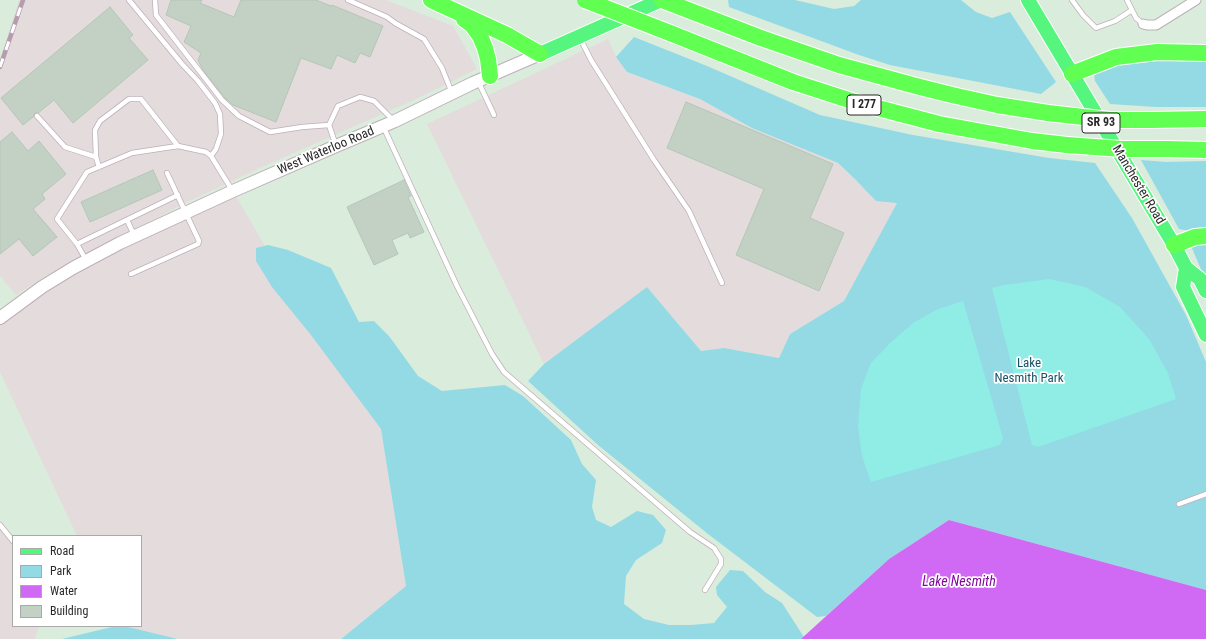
<!DOCTYPE html>
<style>
body{margin:0}
#map{position:relative;width:1206px;height:639px;overflow:hidden;background:#daecdb;font-family:"Roboto Condensed",sans-serif}
canvas{display:block}
.legend{position:absolute;left:12px;top:535px;width:130px;height:92px;box-sizing:border-box;background:#fff;border:1px solid #a9a9a9;margin:0;padding:5px 7px;list-style:none;font-size:12px;color:#292929}
.legend li{display:flex;align-items:center;gap:8px;height:20px}
.legend b{width:20px;border:1px solid #a9a9a9}
</style>
<div id="map">
<canvas width="1206" height="639"></canvas>
<ul class="legend">
<li><b style="height:5px;background:#56f67e"></b>Road</li>
<li><b style="height:11px;background:#94dae5"></b>Park</li>
<li><b style="height:11px;background:#d069f3"></b>Water</li>
<li><b style="height:11px;background:#c3d1c5"></b>Building</li>
</ul>
</div>
<script>
const context = document.querySelector('canvas').getContext('2d');
context.lineJoin = 'round';
function fillPath(path, color) {
  context.fillStyle = color;
  context.fill(path, 'evenodd');
}
function toPath(rows) {
  const path = new Path2D();
  for (const r of rows) {
    path.moveTo(r[0], r[1]);
    for (let i = 2; i < r.length; i += 2) path.lineTo(r[i], r[i + 1]);
  }
  return path;
}
function strokePath(path, color, width, dash) {
  context.strokeStyle = color;
  context.lineWidth = width;
  context.lineCap = dash ? 'butt' : 'round';
  context.setLineDash(dash || []);
  context.stroke(path);
}
function label(font, color, halo, rows, align = 'center') {
  context.font = font + ' "Roboto Condensed",sans-serif';
  context.lineWidth = 3.5;
  context.setLineDash([]);
  context.textBaseline = 'middle';
  context.strokeStyle = halo;
  context.fillStyle = color;
  for (const [text, x, y, turn = 0] of rows) {
    context.save();
    context.translate(x, y);
    context.rotate((+turn || 0) * Math.PI / 180);
    context.textAlign = isNaN(turn) ? turn : align;
    if (halo) context.strokeText(text, 0, 0);
    context.fillText(text, 0, 0);
    context.restore();
  }
}
const industrial = toPath([
 [19,0,386,0,453,26,477,69,414,100,271,163,187,202,47,275,16,295,0,276,0,61],
 [608,39,616,57,627,72,700,99,752,128,838,163,856,180,897,203,844,301,790,334,779,358,724,348,701,351,647,287,544,364,427,124],
 [233,191,331,360,381,429,406,586,341,639,178,639,124,626,141,626,141,536,77,536,0,372,0,321,120,243],
 [0,521,13,539,13,626,39,626,35,639,0,639]
]);
const green = toPath([
 [728,0,795,0,834,9,854,6,861,0,961,0,976,12,992,18,1010,12,1056,82,1041,94,890,65,859,55,729,7],
 [634,37,707,66,820,115,913,135,1049,158,1095,163,1132,218,1186,315,1206,362,1206,590,949,520,889,559,826,616,817,617,708,534,598,445,528,381,544,364,647,287,701,351,724,348,779,358,790,334,844,301,897,203,876,201,856,180,838,163,752,128,700,99,627,72,616,57],
 [1161,60,1206,62,1206,107,1156,107,1110,104,1095,81,1094,73,1104,66],
 [1141,160,1166,162,1206,161,1206,231,1199,233,1179,229],
 [1206,241,1206,281,1191,246],
 [268,245,288,250,331,268,359,322,374,321,389,336,418,376,442,391,505,385,523,396,571,440,582,464,596,480,592,507,596,520,611,527,637,511,653,515,666,530,662,543,636,560,626,576,624,604,644,619,669,625,691,625,714,623,727,607,717,595,716,587,730,570,743,571,765,592,782,603,804,637,801,639,341,639,406,586,381,429,311,335,272,287,256,261,256,248],
 [116,626,124,626,178,639,62,639]
]);
const pitch = toPath([
 [1049,279,1085,287,1120,307,1149,339,1168,373,1176,399,1038,447,1032,445,992,288,1004,285],
 [963,301,1003,438,1000,445,871,482,862,456,858,426,861,389,871,363,890,343,913,323,938,309]
]);
const water = toPath([
 [949,520,1206,590,1206,639,801,639,889,559]
]);
const building = toPath([
 [171,0,202,0,200,3,234,17,241,0,316,0,331,6,332,5,383,26,370,57,360,53,355,63,337,55,331,69,301,58,276,122,233,105,225,98,203,70,198,60,201,53,184,42,191,26,166,15,171,0],
 [110,7,133,35,129,38,148,60,73,123,54,100,38,113,35,113,33,117,23,125,1,98,110,7],
 [686,102,833,164,810,218,844,233,819,291,736,255,764,189,667,148,686,102],
 [12,132,28,151,39,141,66,174,42,194,45,199,33,209,57,237,33,256,19,239,0,254,0,142,12,132],
 [153,170,162,190,90,222,81,202,153,170],
 [404,180,411,196,408,197,424,232,410,238,408,233,392,240,398,254,374,265,347,207,404,180]
]);
const service = toPath([
 [129,0,182,64,198,81,215,103,220,114,221,134,216,149,211,156],
 [155,0,156,15,222,100,239,116,270,132,302,127,329,125],
 [348,0,387,17,395,23,424,39,442,68,452,93],
 [1072,0,1083,15,1096,28,1115,21,1132,10],
 [1127,0,1136,18,1143,24],
 [580,38,591,60,654,160,689,211,722,283],
 [478,81,494,115],
 [37,116,65,147,96,157],
 [383,126,457,286,492,354,504,372,690,532,714,548,721,559,721,564,705,590],
 [336,146,329,125,338,106,360,97,374,101,393,120],
 [99,167,96,157,95,130,100,121,129,99,141,99,178,146],
 [127,220,134,235],
 [77,244,57,219,87,172,132,153,178,146,206,152,211,156,232,190],
 [86,260,77,244,178,195],
 [131,274,198,244,199,241,167,173],
 [1179,504,1206,494],
 [0,525,13,541]
]);
const minor = toPath([
 [1143,24,1147,25,1156,25,1196,0]
]);
const secondary = toPath([
 [0,318,42,287,73,268,120,243,233,191,336,146,395,121,473,83,540,54]
]);
const primary = toPath([
 [1028,0,1174,245,1186,268,1200,279,1206,291],
 [540,54,661,0],
 [1186,268,1183,287,1206,335]
]);
const motorway = toPath([
 [431,0,507,35,540,54],
 [662,0,761,38,839,65,916,86,952,95,997,105,1048,113],
 [464,19,472,25,480,36,485,48,488,59,490,76],
 [670,33,793,82,855,102,939,124,1032,141,1067,145],
 [1072,74,1116,57,1157,52,1206,53],
 [1151,120,1206,119],
 [1167,149,1206,150],
 [1174,245,1195,237,1206,236]
]);
const rail = toPath([
 [0,67,23,0]
]);
const motorwayBridge = toPath([
 [585,0,670,33],
 [1048,113,1110,120,1151,120],
 [1067,145,1122,149,1167,149]
]);
const shields = [
 [864,105,34],
 [1101,123,38]
];
const shieldNames = [
 ["I 277",864,105],
 ["SR 93",1101,123]
];
const streetNames = [
 ["West Waterloo Road",326,151,-23],
 ["Manchester Road",1138,185,59]
];
const parkNames = [
 ["Lake",1029,364],
 ["Nesmith Park",1029,379]
];
const waterNames = [
 ["Lake Nesmith",959,582]
];
fillPath(industrial, '#e4dbdd');
fillPath(green, '#94dae5');
fillPath(pitch, '#8fede5');
fillPath(water, '#d069f3');
fillPath(building, '#c3d1c5');
strokePath(building, '#b4c7b7', 1);
strokePath(service, '#beafb9', 6);
strokePath(minor, '#beafb9', 11);
strokePath(secondary, '#beafb9', 14);
strokePath(primary, '#fff', 16);
strokePath(motorway, '#fff', 18);
strokePath(service, '#fff', 4.5);
strokePath(minor, '#fff', 9);
strokePath(secondary, '#fff', 12);
strokePath(primary, '#56f67e', 14);
strokePath(motorway, '#61ff52', 16);
strokePath(rail, '#b59dad', 4.5);
strokePath(rail, '#fff', 3, [9]);
strokePath(motorwayBridge, '#fff', 18, []);
strokePath(motorwayBridge, '#61ff52', 16);
for (const [x, y, w] of shields) {
  const box = new Path2D();
  box.roundRect(x - w / 2, y - 10, w, 20, 3);
  context.fillStyle = '#fff';
  context.fill(box);
  strokePath(box, '#292929', 1);
}
label('bold 12px', '#292929', null, shieldNames);
label('13px', '#292929', '#fff', streetNames);
label('13px', '#175269', '#fff', parkNames);
label('italic 14px', '#85089e', '#fff', waterNames);
</script>
